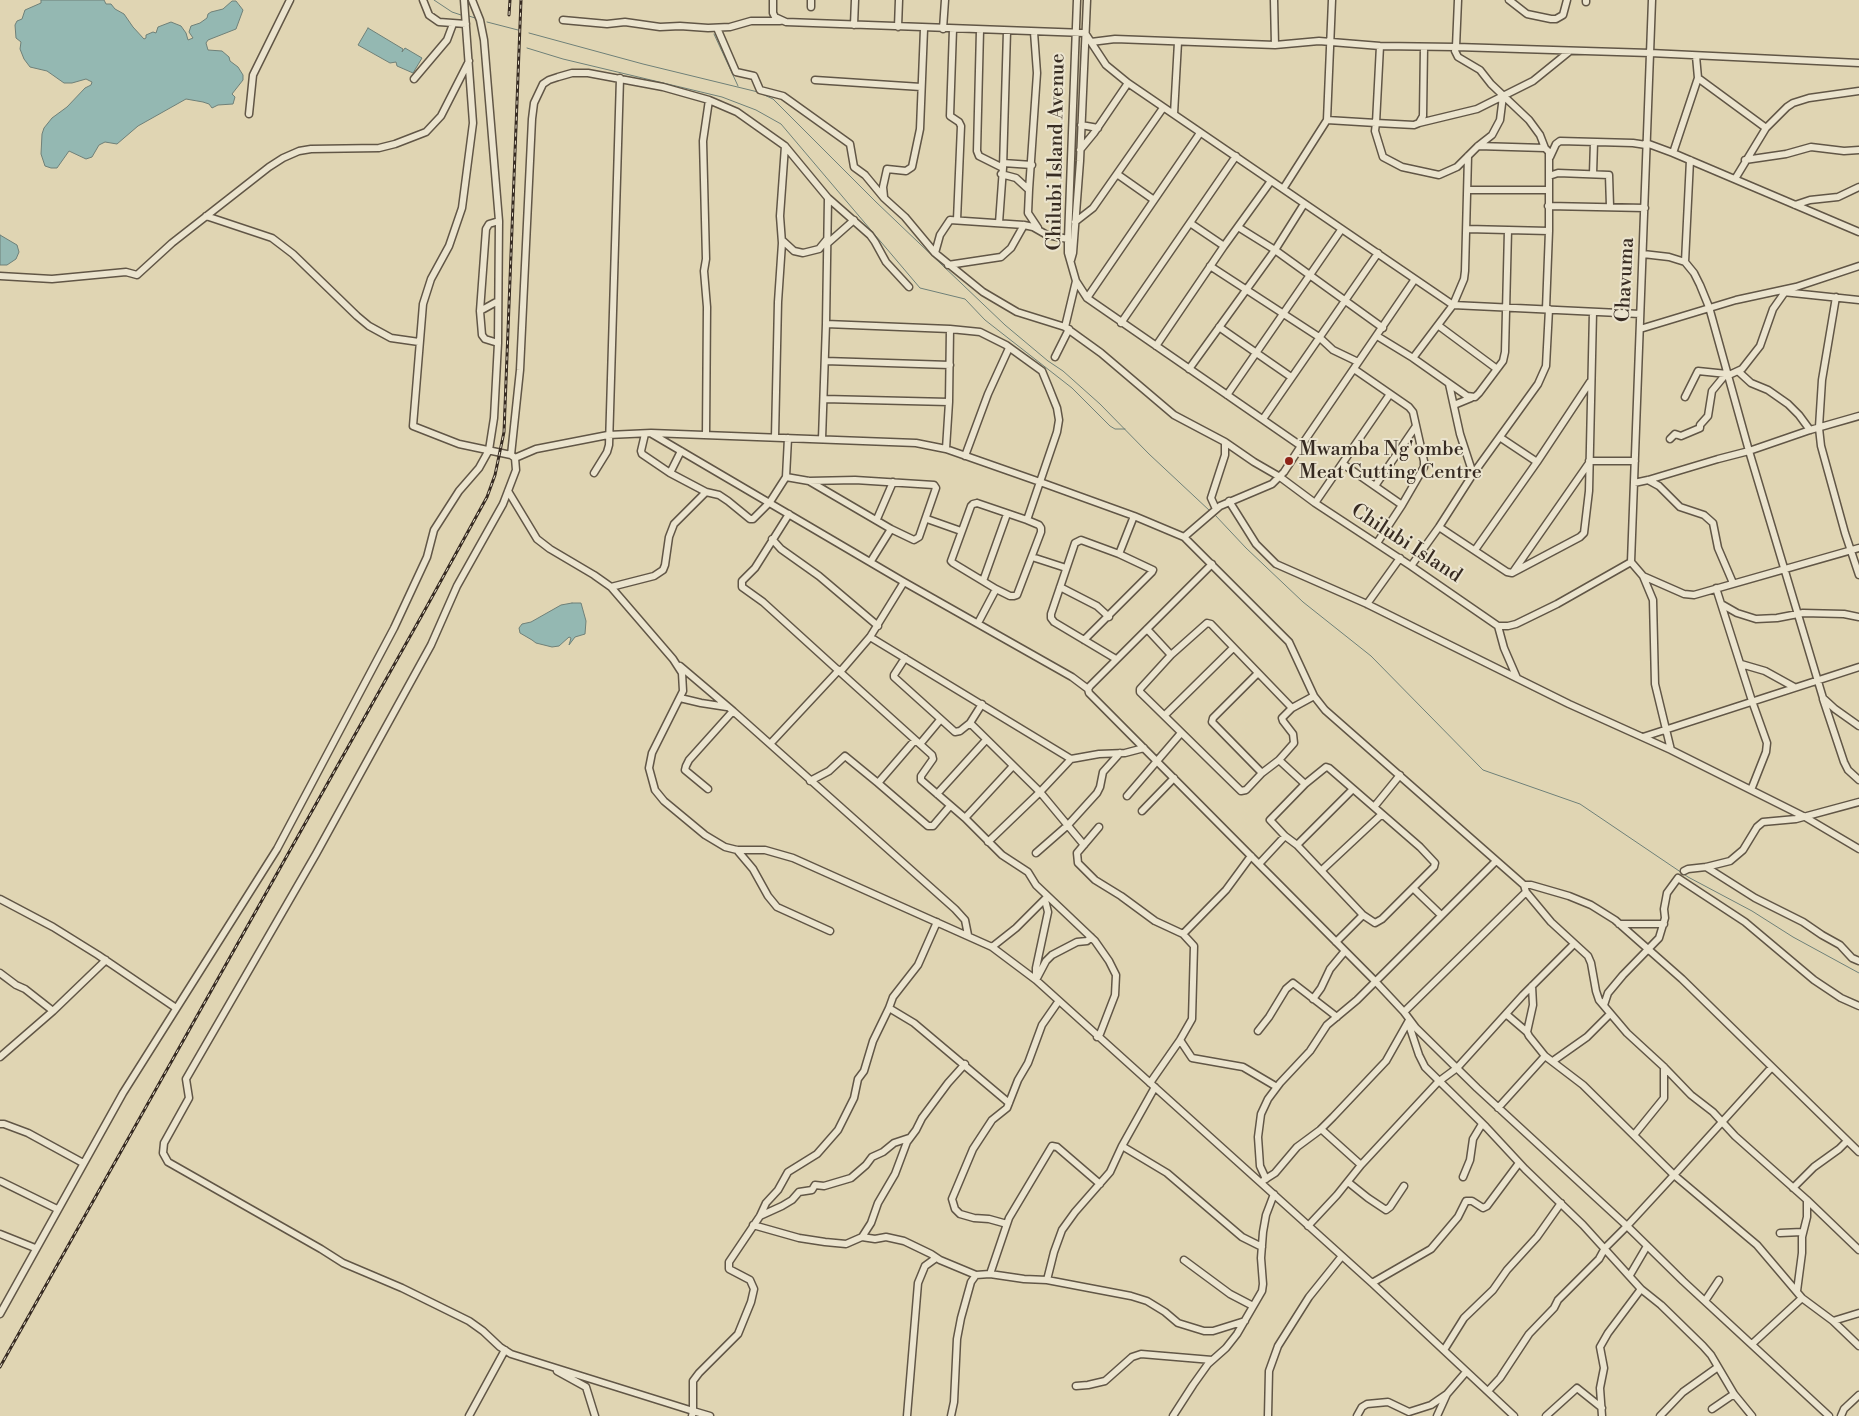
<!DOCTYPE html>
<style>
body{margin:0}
canvas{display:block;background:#e0d5b3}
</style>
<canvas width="1859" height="1416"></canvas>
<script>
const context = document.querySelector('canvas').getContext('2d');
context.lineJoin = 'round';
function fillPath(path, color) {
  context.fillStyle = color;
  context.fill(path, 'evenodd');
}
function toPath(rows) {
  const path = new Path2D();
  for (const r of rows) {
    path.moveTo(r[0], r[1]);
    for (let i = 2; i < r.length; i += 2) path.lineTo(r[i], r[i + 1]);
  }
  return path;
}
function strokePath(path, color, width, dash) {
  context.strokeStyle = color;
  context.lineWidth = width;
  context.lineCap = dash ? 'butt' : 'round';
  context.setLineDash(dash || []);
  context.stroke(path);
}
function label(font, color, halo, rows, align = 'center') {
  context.font = font + ' "Libre Bodoni",serif';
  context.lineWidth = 4;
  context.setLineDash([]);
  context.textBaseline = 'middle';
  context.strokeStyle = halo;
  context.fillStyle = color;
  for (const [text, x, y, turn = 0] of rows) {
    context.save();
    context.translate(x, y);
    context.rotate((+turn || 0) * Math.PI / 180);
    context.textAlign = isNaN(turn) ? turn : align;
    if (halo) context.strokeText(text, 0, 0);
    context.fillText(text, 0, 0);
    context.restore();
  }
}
const water = toPath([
 [41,0,104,0,106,4,111,4,115,9,124,14,133,27,144,39,146,38,146,35,153,32,156,33,158,27,171,22,181,26,186,33,188,40,193,38,189,32,191,26,200,23,207,18,208,14,211,12,223,9,232,1,236,1,243,10,236,29,208,40,206,43,208,50,222,51,229,57,230,61,238,67,243,75,243,80,232,94,235,97,233,104,218,105,212,108,209,104,203,102,186,99,138,126,117,144,105,142,99,145,92,157,86,159,69,151,57,168,51,168,45,166,41,154,42,134,44,128,52,118,67,107,85,88,91,85,92,82,86,79,72,83,64,83,47,71,30,67,24,59,20,49,21,42,16,38,15,25,17,21,22,19,25,10,41,3,41,0],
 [368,28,403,49,402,52,405,48,422,58,413,73,397,66,396,62,390,63,358,45,368,28],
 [0,235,17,245,19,252,16,259,7,265,0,265,0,235],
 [572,603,581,603,586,621,585,634,575,637,569,645,571,638,569,637,559,646,552,647,536,643,532,640,520,633,519,628,522,624,531,622,561,605,572,603]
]);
const stream = toPath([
 [434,0,452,12,461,15],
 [469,16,475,18],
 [487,22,518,30],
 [529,33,643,64,758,92],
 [714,34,738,86],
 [527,48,563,59,722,97,756,110,781,124,920,288,965,299,985,320,1072,388,1110,426,1115,429,1125,429],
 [762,94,773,99,876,202,1005,325,1048,361,1063,371,1100,404,1149,454,1210,511],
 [1215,515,1246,548,1303,602,1371,656,1483,770,1580,804,1688,877,1752,911,1793,937,1859,973]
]);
const minor = toPath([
 [423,0,429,15,439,22,466,24],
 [464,0,473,123,462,208,449,246,431,279,423,304,413,426,459,444,511,455,515,458,516,470,503,504,457,586,431,645,316,854,186,1079,189,1098,164,1143,163,1153,168,1162,321,1249,343,1263,402,1288,469,1321,483,1331,500,1347,511,1354,693,1411,692,1416],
 [773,0,773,13,775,17,786,22,1085,33,1106,65,1128,83,1453,305,1464,279,1465,271,1468,156],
 [1077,0,1068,239,1068,253,1076,281,1087,298,1301,446,1284,472,1272,484,1220,506,1184,537],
 [1274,0,1275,45],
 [1509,0,1527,14,1551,19,1556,19,1563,15,1567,0],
 [1586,2,1586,0],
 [811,7,811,0],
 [563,20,607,24,625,22,660,27,680,26,708,28,730,27,751,21,780,21],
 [854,25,855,0],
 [898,27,899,0],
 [717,28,736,72,754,76,760,90,783,96,850,144,854,167,865,175,884,198,905,217,935,253,983,292,1017,312,1065,327,1101,353,1174,415,1225,442,1254,462,1280,477,1315,503,1411,566,1498,626,1508,626,1516,624,1557,604,1631,562],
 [943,29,945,0],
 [953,29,950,116,959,122,961,126,957,220],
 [980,30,977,151,979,156,1003,168],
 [1091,42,1115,39,1275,45,1319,41,1380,46,1456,47,1458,0],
 [1424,47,1423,116,1419,123,1414,125,1376,123,1375,131,1383,157,1402,167,1439,175,1457,167,1478,146,1492,135,1500,120,1503,96],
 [1698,78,1766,128],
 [414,79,447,40,453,24],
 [815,80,921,87],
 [249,114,253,75,290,0],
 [1174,114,1178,42],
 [1327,120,1376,123,1380,46],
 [1419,123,1477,109,1533,81,1570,51],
 [1081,125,1098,128],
 [1646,143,1673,153,1859,232],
 [1478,146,1545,148,1549,152,1549,231,1546,309],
 [1545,148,1540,135,1529,120,1491,84,1480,70,1458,57,1455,51,1456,47,1650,53,1859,63],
 [1080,150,1094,133,1128,83],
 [1673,153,1698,78,1696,56],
 [1550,157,1556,144,1560,141,1633,143,1646,145],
 [1745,160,1786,154,1811,147,1844,151,1859,150],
 [1003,163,1032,165],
 [1001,174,1016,178,1029,190,1028,213,1038,228],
 [1117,174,1154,200],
 [1593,174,1594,142],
 [1549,176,1558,173,1609,175,1610,206],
 [1735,179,1766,128,1787,107,1793,103,1809,98,1859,91],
 [1283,189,1327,120,1332,0],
 [1029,190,1037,73,1034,32],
 [1468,190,1548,190],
 [884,197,883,187,887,169,906,171,912,167,920,129,924,29],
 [1795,205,1810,200,1838,197,1859,187],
 [1548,206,1645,208],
 [206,216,272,238,293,254,357,316,369,326,391,338,419,342],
 [1075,222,1093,208,1163,108],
 [999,223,1003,168,1007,31],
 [1190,223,1224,246],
 [1238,227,1275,250,1383,328],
 [1467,229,1549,231],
 [782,240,794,251,803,253,819,249,828,238],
 [828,243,854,220],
 [935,253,940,235,950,220,1024,225,1033,227,1047,235,1068,239],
 [1643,254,1669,257,1685,262,1694,273,1700,285,1709,307,1749,451,1823,698,1835,709,1859,726],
 [1071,260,1073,253,1080,161,1087,0],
 [1685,262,1690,160],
 [948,265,1001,257,1011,248,1024,225],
 [1210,266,1319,337,1333,350,1358,362],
 [0,276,52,279,126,272,137,275,172,243,269,167,283,158,299,151,311,149,379,148,395,144,426,132,441,116,469,61],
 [1783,292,1859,300],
 [1087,298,1200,133],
 [480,311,498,301],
 [1121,323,1236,156],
 [826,324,828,198,870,235,875,242,886,262,909,287],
 [1439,326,1497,369],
 [1065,327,1076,281],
 [1219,327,1291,377],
 [950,329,980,332,1006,345,1042,371,1049,388,1057,408,1059,420,1057,432,1027,520],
 [1640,329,1736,300,1796,287,1859,266],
 [1377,336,1413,358,1467,396,1475,397,1479,393,1503,361,1505,352,1508,230],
 [498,343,485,339,482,335,480,311,486,229,489,224,499,221],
 [1156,346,1224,246,1271,181],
 [1055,357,1069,329],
 [1413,358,1453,305,1640,314],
 [825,361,950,365],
 [1189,369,1275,250,1304,204],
 [1354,369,1409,407,1413,412,1424,461,1424,467,1402,505,1377,543],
 [1739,372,1751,383,1768,390,1788,404,1799,415,1810,430],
 [1729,375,1742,369,1760,346,1773,309,1785,292],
 [1449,384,1460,434,1473,474],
 [1227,395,1341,230],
 [1685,397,1698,371,1727,374],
 [824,399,949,402],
 [1454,405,1471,398],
 [1263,419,1378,253],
 [1819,427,1822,380,1836,297],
 [1819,428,1821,446,1845,533,1859,575],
 [645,434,641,451,642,454,670,473,706,492,719,495,728,501,750,519,753,519,770,502,786,477,788,438],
 [652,434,904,582,1072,677,1088,689],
 [706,435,707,307,704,271,706,259,703,141,709,100],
 [775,437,778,302,782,243,780,216,785,146],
 [1501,438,1537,462],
 [822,439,826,324,950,329,949,402,946,449],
 [1670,439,1675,434,1681,436,1700,428,1700,425,1708,416,1712,391,1726,374],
 [1301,446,1415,279],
 [511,455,520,370,532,119,534,103,543,84,549,80,558,77,572,73,588,73,663,87,709,100,737,112,785,146,828,198],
 [965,456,988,394,1009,348],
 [515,458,536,449,608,435,651,433,916,443,946,449,1040,482,1134,516,1184,537,1289,642,1314,696,1325,710,1524,885,1526,892,1404,1012],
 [1589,461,1635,461],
 [1343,464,1402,505],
 [594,473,607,452,609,445,620,78],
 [670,473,681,451],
 [786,477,809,481,855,480,934,485,936,488,919,537,914,540,891,529,809,481],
 [1648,480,1659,486,1680,507,1704,515,1713,523,1718,548,1733,583],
 [1634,483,1648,480,1718,459,1749,451,1810,430,1859,416],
 [1375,486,1416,426],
 [508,491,537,539,550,549,594,575,611,587,673,659,682,673,683,691,652,753,649,768,655,790,664,801,705,835,725,847,737,850,765,850,793,858,992,947,1036,980,1372,1283,1514,1416],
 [1229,501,1256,544,1276,564,1367,604,1569,704,1671,750],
 [977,503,1027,520,1039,525,1041,528,1041,532,1017,595,1014,596,1010,596,996,589,953,563,951,561,971,506,973,504,977,503],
 [1315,503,1390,394],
 [1216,509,1211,498,1225,455,1225,442],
 [789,514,755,568,742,581,742,587,763,602,840,672],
 [877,519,893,482],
 [927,519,961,531],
 [1439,527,1507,572,1512,573,1580,537,1584,533,1589,491,1593,312],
 [772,539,781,549,819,576,878,626],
 [1475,550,1537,462,1590,382],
 [1119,554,1134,516],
 [1032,557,1066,568],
 [871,561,891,529],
 [1631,562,1652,0],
 [1631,562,1643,576,1653,600,1655,684,1671,750,1805,817,1859,849],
 [1212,564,1090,686,1088,689,1089,693,1375,981,1404,1012,1416,1028,1477,1088,1627,1226,1683,1281,1829,1416],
 [1411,566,1439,527,1473,474,1538,384,1546,366,1549,309],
 [1513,572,1589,463],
 [1643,576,1684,594,1694,595,1859,548],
 [983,581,1007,514],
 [904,582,870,637,840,672,932,755,933,759,921,776,921,780,965,818,1013,766],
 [611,587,654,576,663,570,665,565,669,537,674,524,706,492],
 [1060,587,1097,606,1109,617],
 [1716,588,1752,701,1767,743,1766,752,1751,790],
 [1367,604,1400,558],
 [1723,605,1737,613,1756,619,1777,618,1803,613,1844,614,1859,617],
 [978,623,996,589],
 [1498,626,1504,648,1517,678],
 [1147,629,1171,655],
 [870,637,1071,759,1040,792,970,723],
 [1084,640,1152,572,1153,570,1119,554,1081,540,1075,543,1051,614,1051,618,1054,622,1116,659],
 [905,658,894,675,894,677,955,732,960,731,970,723,982,704],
 [1741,664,1765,671,1794,687],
 [680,666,733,711],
 [1258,673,1213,718,1212,722,1262,773],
 [680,698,701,703,727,707],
 [1823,699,1844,762,1848,770,1859,780],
 [1292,708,1211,624,1207,623,1171,655,1140,689,1140,692,1241,791,1246,790,1262,773,1279,760,1294,743,1293,734,1283,721,1282,718,1292,708,1314,696],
 [1165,715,1233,648],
 [1643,737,1859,667],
 [915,740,878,783,928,826,933,826,950,806],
 [770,744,839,670],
 [920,744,940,720],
 [1071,759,1099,754,1125,753,1144,748],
 [1279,760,1305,784],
 [810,781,829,771,845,756,878,783],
 [708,789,685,770,686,766,689,760,733,711,955,909,965,920,968,935],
 [937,794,986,740],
 [1127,796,1181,733],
 [1374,807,1400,775],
 [1142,811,1174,778],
 [965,818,1002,855,1028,872,1036,885,1095,941,1109,961,1116,975,1115,995,1100,1034,1097,1037],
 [1099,827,1077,853,1078,863,1095,880,1121,896,1155,921,1183,934,1194,946,1192,1019,1180,1040,1150,1083],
 [988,842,1040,792,1084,845],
 [1297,845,1353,789],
 [737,850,753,869,768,896,777,907,830,931],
 [1036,853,1068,825,1097,793,1100,787,1103,772,1120,753],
 [1259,864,1285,836],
 [1706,867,1755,898,1803,922,1822,935,1840,945,1852,958,1859,961],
 [1322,870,1382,814,1329,768,1326,767,1305,784,1270,820,1285,836,1297,845,1363,915,1375,923,1382,919,1434,867,1435,863,1420,847,1382,814],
 [1684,871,1688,869,1706,867,1730,861,1743,850,1757,827,1763,822,1796,819,1859,802],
 [1524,885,1531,885,1569,896,1591,905,1615,920,1682,979,1859,1152],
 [1413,888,1441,915],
 [1526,892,1551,922,1588,956,1591,963,1596,991,1599,1000,1627,1033,1664,1067,1691,1095,1713,1112,1735,1136,1807,1200,1859,1250],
 [0,899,53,927,98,955,176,1008],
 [1045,900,1048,912,1036,968,1036,980,1046,961,1052,955,1077,942,1087,941,1091,937],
 [1619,924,1664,924],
 [1183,934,1226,890,1251,856],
 [1336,942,1363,915],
 [992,947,1016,928,1047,897],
 [0,973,16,985,25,989,53,1011],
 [1313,999,1321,988,1330,969,1345,951],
 [1604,1005,1608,993,1623,975,1659,938,1665,918,1664,909,1667,893,1678,878,1745,922,1814,980,1841,998,1859,1006],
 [889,1008,914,1023,1009,1103],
 [1506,1014,1527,1032],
 [1408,1022,1419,1055,1425,1067,1486,1127,1525,1169,1583,1225,1641,1289,1661,1305,1703,1346,1711,1355,1734,1394,1752,1416],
 [1258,1031,1269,1017,1286,989,1293,983,1337,1017],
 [1180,1040,1192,1058,1243,1067,1277,1087],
 [0,1057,53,1011,106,960],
 [1553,1061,1587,1037,1610,1014],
 [1771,1068,1674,1175,1757,1245,1802,1298,1833,1321,1859,1346],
 [1498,1108,1545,1056],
 [0,1124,4,1124,28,1133,83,1163],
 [1321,1129,1361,1165],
 [1634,1135,1664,1098,1664,1067],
 [1122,1146,1167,1173,1242,1237,1262,1247],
 [1463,1177,1470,1160,1473,1139,1482,1124],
 [1266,1179,1260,1166,1258,1137,1261,1114,1268,1099,1280,1083,1310,1051,1327,1025,1357,1000,1496,861],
 [1264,1180,1275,1173,1297,1147,1320,1130,1333,1117,1386,1061,1408,1022],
 [0,1181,57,1209],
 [1348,1182,1368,1198,1386,1210,1390,1207,1404,1186],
 [1793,1188,1814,1167,1839,1149,1847,1141],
 [760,1216,782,1206,792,1200,799,1192,812,1190,815,1185,824,1186,851,1178,866,1165,872,1157,883,1152,894,1143,909,1138],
 [1007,1224,989,1219,974,1218,960,1214,955,1209,952,1199,973,1149,992,1120,1007,1108,1018,1080,1028,1063,1042,1025,1058,1002],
 [753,1225,799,1238,825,1242,846,1244,862,1237,871,1223,878,1203,895,1174,907,1142,916,1130,922,1118,948,1083,965,1064],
 [1308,1226,1337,1195,1361,1165,1438,1082,1457,1068,1523,995,1574,944],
 [1780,1233,1802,1232],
 [0,1234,35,1248],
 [862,1237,875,1239,886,1237,904,1241,931,1254,940,1260,976,1275],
 [1184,1260,1230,1294,1253,1306],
 [990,1274,1009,1218,1052,1146,1057,1147,1100,1184],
 [1630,1275,1647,1246],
 [1047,1280,1054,1252,1062,1230,1075,1212,1110,1172,1122,1146,1155,1087],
 [1372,1283,1431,1249,1458,1217,1466,1201,1472,1201,1483,1208,1487,1206,1519,1163],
 [1797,1291,1802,1253,1802,1237,1807,1217,1807,1200],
 [1705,1301,1719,1280],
 [0,1314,123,1093,277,849,394,628,427,557,434,530,459,491,479,468,489,450,494,418,498,343,499,221,484,40,480,20,472,0],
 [1833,1321,1859,1313],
 [1752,1344,1802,1298],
 [1444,1350,1464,1318,1493,1290,1507,1270,1537,1237,1561,1203],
 [557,1371,586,1387,595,1416],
 [1076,1386,1088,1385,1105,1381,1132,1357,1141,1354,1212,1360],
 [1488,1391,1500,1378,1529,1334,1554,1308,1558,1300,1599,1259,1605,1248,1627,1226,1674,1175,1583,1085,1545,1056,1529,1036,1527,1032,1533,1005,1532,986],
 [1712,1409,1734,1394],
 [469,1416,505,1350],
 [710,1416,693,1411,693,1381,699,1373,738,1334,751,1302,754,1289,750,1280,729,1269,729,1262,760,1216,766,1203,778,1190,788,1172,817,1154,838,1130,854,1098,858,1079,864,1071,873,1041,889,1008,893,997,918,965,937,922],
 [907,1416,918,1283,925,1266,936,1258],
 [951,1416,954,1402,957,1339,961,1318,971,1282,976,1275,990,1274,1024,1279,1047,1280,1131,1296,1147,1301,1165,1312,1178,1323,1204,1331,1213,1331,1245,1321],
 [1173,1416,1193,1385,1208,1364,1226,1348,1237,1334,1262,1291,1263,1284,1261,1258,1263,1232,1266,1215,1274,1194],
 [1268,1416,1269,1371,1278,1346,1309,1297,1342,1256],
 [1357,1416,1362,1407,1367,1404,1388,1402,1409,1412,1431,1405,1447,1394],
 [1437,1416,1447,1394,1466,1372],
 [1546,1416,1577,1388,1602,1408],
 [1602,1416,1600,1388,1604,1368,1600,1347,1608,1333,1641,1289],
 [1660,1416,1683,1392,1718,1367],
 [1841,1416,1844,1409,1859,1395]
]);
const rail = toPath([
 [509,15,510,0],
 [0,1367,426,608,487,497,495,475,504,432,521,0]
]);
const markers = [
 [1289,461,5,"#8f2418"]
];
const streetNames = [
 ["Chilubi Island Avenue",1057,152,-89],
 ["Chavuma",1626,280,-87],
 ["Chilubi Island",1406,544,33]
];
const poiNames = [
 ["Mwamba Ng'ombe",1299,450],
 ["Meat Cutting Centre",1299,473]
];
fillPath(water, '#94b8b2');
strokePath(water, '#6f8078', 1);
strokePath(stream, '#6f8078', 1);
strokePath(minor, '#615646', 9);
strokePath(minor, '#ebe4ce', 6);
strokePath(rail, '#372b22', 3);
strokePath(rail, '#ebe4ce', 1, [4]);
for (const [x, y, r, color] of markers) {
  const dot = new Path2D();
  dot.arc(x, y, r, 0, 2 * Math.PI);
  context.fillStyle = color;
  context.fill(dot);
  strokePath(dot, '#ebe4ce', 2);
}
label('20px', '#372b22', '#ebe4ce', streetNames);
label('20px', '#372b22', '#ebe4ce', poiNames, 'left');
</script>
